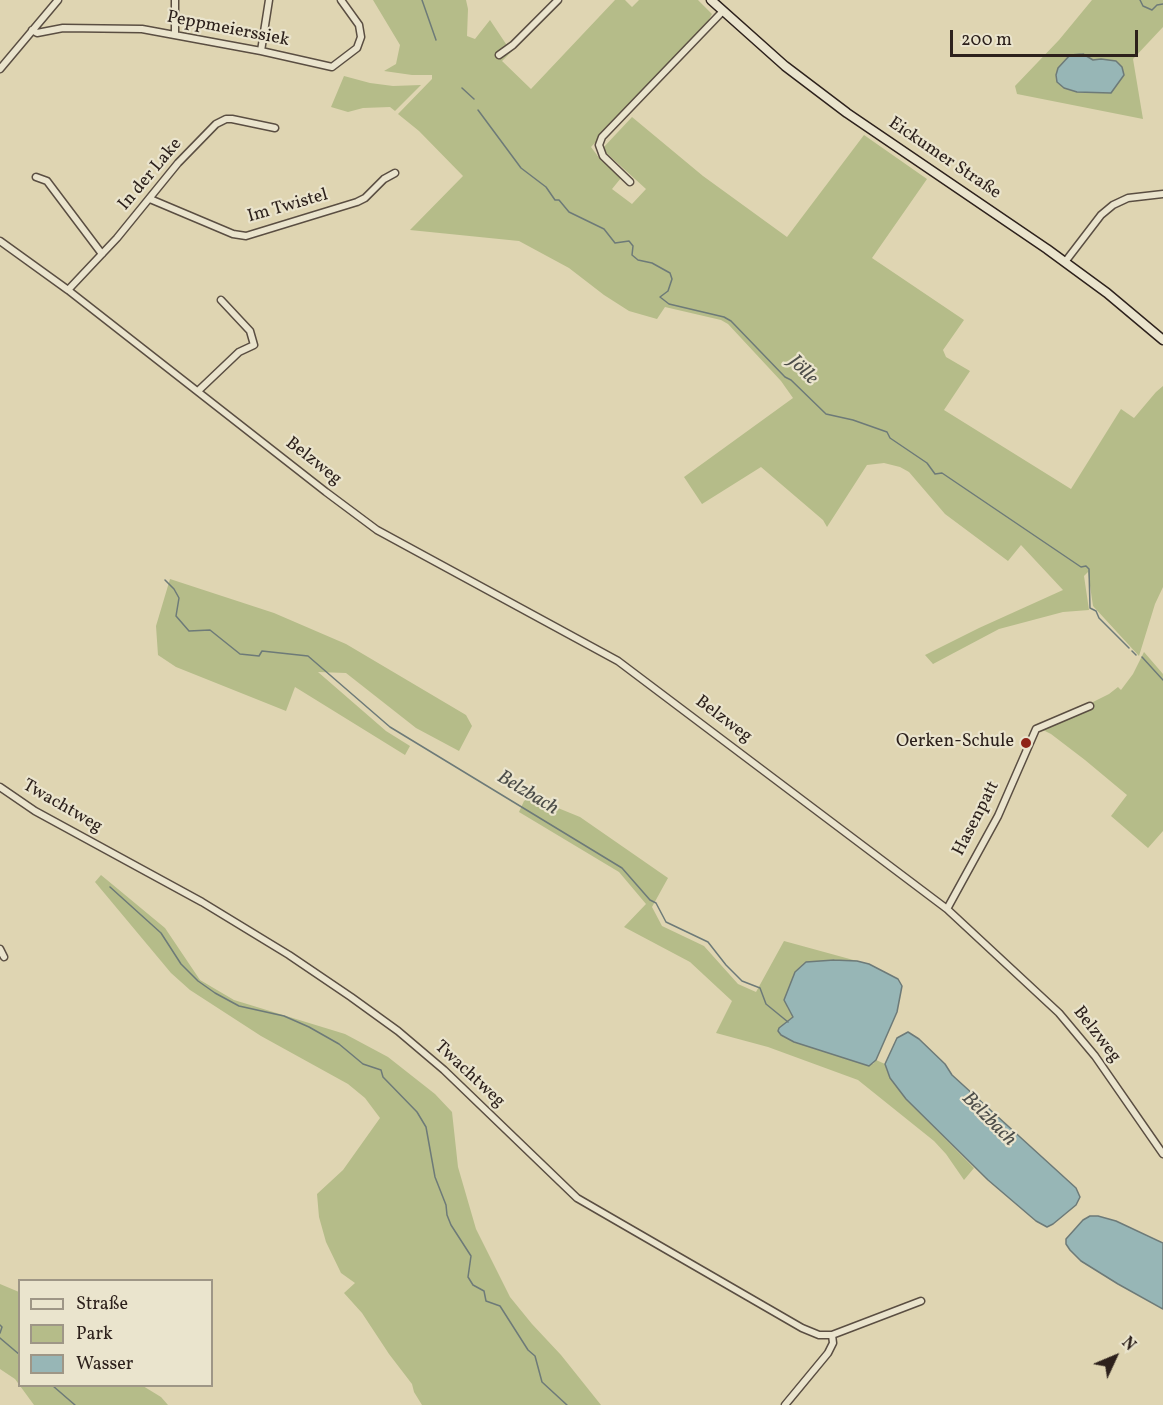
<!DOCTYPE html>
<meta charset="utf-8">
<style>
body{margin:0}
#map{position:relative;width:1163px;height:1405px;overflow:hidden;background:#dfd5b2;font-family:Vollkorn,serif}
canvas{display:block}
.legend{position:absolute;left:18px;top:1279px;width:195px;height:108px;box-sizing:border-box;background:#eae4cd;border:2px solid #9e9686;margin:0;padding:8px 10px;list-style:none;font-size:18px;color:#2d211c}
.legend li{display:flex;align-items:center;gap:12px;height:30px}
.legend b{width:30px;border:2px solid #9e9686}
.north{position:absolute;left:1085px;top:1327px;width:60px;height:60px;-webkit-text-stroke:4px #eae4cd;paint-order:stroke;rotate:46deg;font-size:16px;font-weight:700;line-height:24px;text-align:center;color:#2d211c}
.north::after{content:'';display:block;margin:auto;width:21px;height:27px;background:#2d211c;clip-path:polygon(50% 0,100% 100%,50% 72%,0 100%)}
.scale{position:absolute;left:950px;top:30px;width:188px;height:27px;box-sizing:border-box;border:3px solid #2d211c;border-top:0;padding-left:8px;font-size:18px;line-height:21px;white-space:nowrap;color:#2d211c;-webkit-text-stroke:4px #eae4cd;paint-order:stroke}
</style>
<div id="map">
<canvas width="1163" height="1405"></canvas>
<ul class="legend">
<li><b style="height:8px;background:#eae4cd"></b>Straße</li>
<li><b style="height:16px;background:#b5bc89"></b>Park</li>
<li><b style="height:16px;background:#97b6b6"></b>Wasser</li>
</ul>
<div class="north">N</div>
<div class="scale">200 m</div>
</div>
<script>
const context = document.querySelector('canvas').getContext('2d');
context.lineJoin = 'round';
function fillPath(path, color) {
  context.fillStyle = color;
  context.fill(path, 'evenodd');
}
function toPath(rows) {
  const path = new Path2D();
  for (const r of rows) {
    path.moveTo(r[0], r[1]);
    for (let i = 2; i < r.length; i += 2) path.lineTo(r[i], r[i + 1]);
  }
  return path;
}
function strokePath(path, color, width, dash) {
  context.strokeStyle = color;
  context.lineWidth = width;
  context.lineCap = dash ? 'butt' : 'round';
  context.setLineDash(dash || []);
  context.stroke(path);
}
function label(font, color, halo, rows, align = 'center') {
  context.font = font + ' Vollkorn,serif';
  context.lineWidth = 4.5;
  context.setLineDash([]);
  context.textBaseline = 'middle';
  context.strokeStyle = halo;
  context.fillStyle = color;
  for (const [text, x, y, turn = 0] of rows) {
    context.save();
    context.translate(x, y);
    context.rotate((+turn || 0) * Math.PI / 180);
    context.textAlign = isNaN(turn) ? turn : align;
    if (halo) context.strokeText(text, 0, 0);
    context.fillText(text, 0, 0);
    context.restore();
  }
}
const green = toPath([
 [373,0,466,0,468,9,467,36,475,39,490,20,506,44,514,49,502,61,531,89,615,0,625,0,632,7,639,0,698,0,712,14,707,23,591,147,600,159,621,178,612,189,632,204,646,189,602,149,632,117,703,176,787,237,864,135,927,179,872,258,964,320,943,350,946,357,970,371,944,410,1071,489,1121,409,1134,418,1156,392,1163,386,1163,587,1155,604,1139,656,1093,606,1088,572,1084,576,1089,610,1063,612,999,629,933,664,925,655,979,628,1063,590,1021,545,1008,561,945,514,909,472,900,467,884,463,867,465,827,527,823,520,761,467,702,504,684,477,793,398,781,381,728,324,721,320,665,307,657,319,629,311,604,295,569,268,519,241,410,230,463,176,419,131,398,114,432,79,432,75,412,75,384,71,396,64,400,45],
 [1092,0,1163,0,1163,27,1133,59,1143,119,1017,94,1015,86,1059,40],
 [1083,54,1093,60,1111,93,1077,92],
 [344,76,370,83,393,86,421,85,395,111,390,107,363,108,348,112,331,107],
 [170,579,274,613,346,644,466,715,472,726,459,751,416,728,346,673,318,672,386,731,410,746,405,755,295,687,286,711,176,667,158,655,156,626],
 [1144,652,1163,674,1163,831,1148,848,1111,816,1127,795,1085,760,1051,734,1041,729,1094,708,1093,702,1109,694,1118,687,1121,690,1133,674],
 [531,797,580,817,668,878,652,907,662,926,704,946,738,984,756,992,784,941,857,961,806,962,795,972,787,1007,793,1017,779,1028,781,1035,794,1042,873,1064,876,1060,885,1064,890,1078,906,1099,974,1168,964,1180,946,1154,934,1141,858,1080,768,1047,716,1033,732,1001,690,962,624,927,646,904,619,872,519,812,524,801],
 [101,875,165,928,200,980,234,1000,345,1034,388,1057,435,1094,452,1112,458,1167,476,1229,510,1297,532,1324,561,1355,601,1405,422,1405,414,1392,412,1384,389,1354,362,1313,344,1293,355,1283,341,1273,326,1242,319,1217,317,1194,343,1170,380,1118,365,1098,348,1084,261,1036,190,990,171,973,95,882],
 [0,1284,19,1292,20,1386,143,1386,161,1397,168,1405,34,1405,15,1379,0,1369]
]);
const water = toPath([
 [1083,54,1093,60,1101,59,1116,61,1122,67,1124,75,1111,93,1077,92,1064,88,1057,82,1056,75,1058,68,1070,55,1083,54],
 [834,960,857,961,869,964,898,979,902,986,897,1012,876,1060,869,1066,794,1042,781,1035,778,1031,779,1028,793,1017,784,1000,795,972,806,962,834,960],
 [908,1032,919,1039,945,1064,952,1075,1076,1188,1080,1197,1076,1205,1053,1224,1047,1227,1036,1221,988,1180,906,1099,890,1078,885,1064,897,1038,908,1032],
 [1090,1216,1098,1216,1116,1221,1163,1243,1163,1309,1118,1284,1081,1261,1070,1250,1066,1244,1066,1239,1083,1220,1090,1216]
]);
const stream = toPath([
 [422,0,436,40],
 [1140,0,1143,6,1152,10,1157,5,1163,4],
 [462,88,474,99],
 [478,110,521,168,546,187,555,200,559,200,569,212,604,229,615,243,629,241,633,246,632,255,638,260,652,263,670,273,672,279,668,291,660,297,669,304,724,317,731,321,785,377,791,380,826,414,853,420,887,432,890,438,927,463,935,474,942,473,1081,567,1086,566,1089,569,1090,608,1096,611,1099,618,1129,648],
 [165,580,174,589,179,598,176,616,189,631,210,630,240,654,259,656,262,651,308,656,390,727,622,868,650,900,656,903,666,922,708,942,726,965,742,981,760,988,766,1004,788,1022],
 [1132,651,1136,655],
 [1142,657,1163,680],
 [110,887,161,933,181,964,198,981,215,993,239,1006,284,1016,309,1027,339,1044,363,1064,381,1070,383,1077,417,1112,426,1127,435,1177,446,1205,447,1215,451,1225,471,1256,468,1277,473,1285,484,1291,486,1301,500,1306,528,1350,535,1356,542,1382,567,1405],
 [0,1325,2,1327,0,1333],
 [0,1338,20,1355],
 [53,1386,75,1405]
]);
const minor = toPath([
 [32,30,37,33,63,28,142,29,261,51,332,67,357,48,361,37,359,25,341,0],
 [175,34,175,0],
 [261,51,269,0],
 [499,55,513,45,558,0],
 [0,69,58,0],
 [36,177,47,181,102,254],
 [630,182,603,156,599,145,602,137,723,11],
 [150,199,233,234,246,236,357,202,365,198,384,179,395,173],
 [0,241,68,290,326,492,377,530,618,661,947,909,1059,1013,1095,1056,1163,1154],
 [1065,262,1101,215,1113,205,1128,198,1163,194],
 [68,290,117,238,178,163,216,124,226,119,232,119,275,128],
 [198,391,239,352,254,345,250,331,221,300],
 [0,787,35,811,202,902,289,955,351,997,398,1031,444,1070,577,1198,802,1328,819,1335,832,1335,921,1301],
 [947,909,998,816,1036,729,1090,706],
 [0,949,4,957],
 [785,1405,828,1353,833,1343,832,1335]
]);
const secondary = toPath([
 [711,0,785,66,847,113,1047,249,1107,293,1163,340]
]);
const markers = [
 [1026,743,6,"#8f2418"]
];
const streetNames = [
 ["Peppmeierssiek",228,30,11],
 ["Eickumer Straße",944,159,34],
 ["In der Lake",151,175,-50],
 ["Im Twistel",288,207,-16],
 ["Belzweg",313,462,38],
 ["Belzweg",723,720,37],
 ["Twachtweg",62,807,30],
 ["Hasenpatt",977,819,-63],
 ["Belzweg",1096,1035,52],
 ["Twachtweg",469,1075,43]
];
const poiNames = [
 ["Oerken-Schule",1014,743]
];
const waterNames = [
 ["Jölle",802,371,45],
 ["Belzbach",527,794,31],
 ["Belzbach",988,1120,45]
];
fillPath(green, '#b5bc89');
fillPath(water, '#97b6b6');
strokePath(water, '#6d7a78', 1.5);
strokePath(stream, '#6d7a78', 1.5);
strokePath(minor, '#5a4e42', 9);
strokePath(secondary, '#2d211c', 11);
strokePath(minor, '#eae4cd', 6);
strokePath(secondary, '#eae4cd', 8);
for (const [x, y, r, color] of markers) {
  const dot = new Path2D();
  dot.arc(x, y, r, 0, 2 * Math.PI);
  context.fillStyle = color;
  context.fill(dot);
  strokePath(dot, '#eae4cd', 2);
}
label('18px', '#2d211c', '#eae4cd', streetNames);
label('18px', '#2d211c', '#eae4cd', poiNames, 'right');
label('italic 20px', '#4d4e4a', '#eae4cd', waterNames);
</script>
